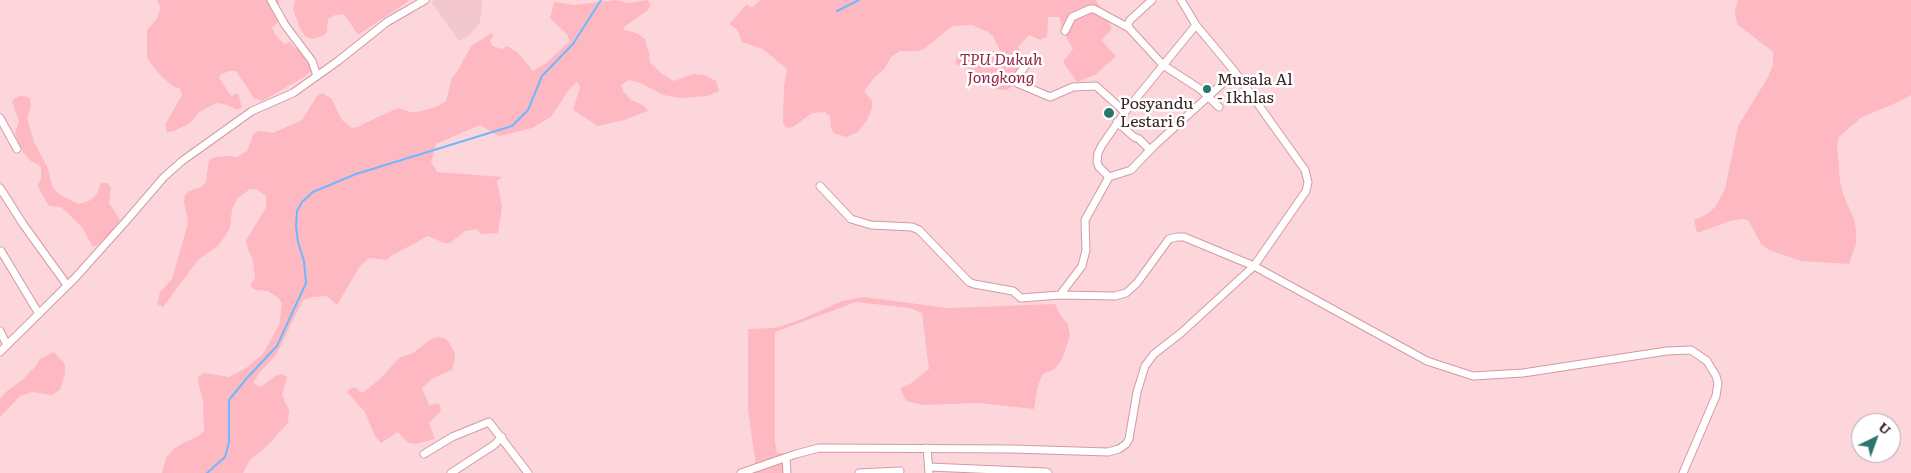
<!DOCTYPE html>
<style>
body{margin:0}
#map{position:relative;width:1911px;height:473px;overflow:hidden;background:#fdd6dc;font-family:Literata,serif}
canvas{display:block}
.north{position:absolute;left:1851px;top:413px;width:50px;height:50px;box-sizing:border-box;background:#fff;border:1px solid #b0a7a8;border-radius:50%;rotate:42deg;font-size:14px;font-weight:700;line-height:20px;text-align:center;color:#3a2326}
.north::after{content:'';display:block;margin:auto;width:18px;height:22px;background:#2c756f;clip-path:polygon(50% 0,100% 100%,50% 72%,0 100%)}
</style>
<div id="map">
<canvas width="1911" height="473"></canvas>
<div class="north">U</div>
</div>
<script>
const context = document.querySelector('canvas').getContext('2d');
context.lineJoin = 'round';
function fillPath(path, color) {
  context.fillStyle = color;
  context.fill(path, 'evenodd');
}
function toPath(rows) {
  const path = new Path2D();
  for (const r of rows) {
    path.moveTo(r[0], r[1]);
    for (let i = 2; i < r.length; i += 2) path.lineTo(r[i], r[i + 1]);
  }
  return path;
}
function strokePath(path, color, width, dash) {
  context.strokeStyle = color;
  context.lineWidth = width;
  context.lineCap = dash ? 'butt' : 'round';
  context.setLineDash(dash || []);
  context.stroke(path);
}
function label(font, color, halo, rows, align = 'center') {
  context.font = font + ' Literata,serif';
  context.lineWidth = 5;
  context.setLineDash([]);
  context.textBaseline = 'middle';
  context.strokeStyle = halo;
  context.fillStyle = color;
  for (const [text, x, y, turn = 0] of rows) {
    context.save();
    context.translate(x, y);
    context.rotate((+turn || 0) * Math.PI / 180);
    context.textAlign = isNaN(turn) ? turn : align;
    if (halo) context.strokeText(text, 0, 0);
    context.fillText(text, 0, 0);
    context.restore();
  }
}
const built = toPath([
 [435,0,482,0,480,22,470,35,459,41,431,2]
]);
const green = toPath([
 [157,0,279,0,279,21,272,28,275,34,284,44,290,42,294,47,303,51,314,69,304,77,262,101,254,98,236,71,229,71,220,75,219,78,231,96,237,93,239,96,242,108,236,109,224,104,216,103,198,113,190,123,174,131,167,132,165,125,182,95,180,88,174,87,159,74,147,58,147,30,156,20,161,8],
 [295,0,410,0,358,35,344,14,335,15,328,19,327,32,323,36,311,39,305,36,300,28,293,9],
 [616,0,628,3,647,0,651,5,648,10,624,27,624,30,636,33,645,39,649,53,650,63,661,73,674,81,693,74,705,75,716,81,719,91,707,96,681,98,663,95,641,83,629,80,621,85,623,91,631,100,643,105,648,111,624,120,598,126,573,110,580,87,577,82,568,91,551,117,532,128,499,136,480,125,436,144,431,162,437,172,502,177,497,181,502,206,498,233,481,234,477,229,465,231,450,243,444,243,428,236,389,257,387,260,369,258,360,266,337,305,327,296,312,297,303,300,276,355,260,372,253,383,261,387,277,375,282,374,287,377,282,395,289,411,288,423,267,446,250,460,243,473,162,473,166,458,174,449,185,442,197,437,204,431,203,401,198,382,199,376,204,373,229,377,246,368,263,354,279,325,280,320,282,303,278,298,268,291,255,290,250,286,255,278,253,261,247,246,246,240,266,208,266,196,256,189,250,189,238,198,232,209,230,228,219,245,198,260,163,307,157,304,160,292,172,279,187,227,188,221,184,202,185,195,189,191,201,187,206,182,209,160,215,157,228,156,237,157,247,151,254,133,260,131,273,133,302,120,317,96,322,93,331,98,342,120,352,128,358,127,363,124,398,108,411,112,417,112,436,107,446,101,452,77,457,72,471,46,492,33,493,35,490,41,493,46,502,49,507,46,517,52,533,71,545,64,570,41,567,34,550,18,554,2,575,5],
 [761,0,1096,0,1112,29,1101,40,1116,56,1095,75,1077,82,1063,62,1073,49,1062,30,1060,17,1048,17,1047,37,1040,40,1029,35,1018,47,1026,62,1016,84,1007,90,996,89,974,71,956,64,956,58,962,52,980,53,1000,51,993,36,988,32,972,25,952,26,924,49,918,51,900,51,891,57,885,68,875,77,864,91,872,101,872,108,867,120,858,132,846,137,834,133,831,128,830,116,825,112,812,113,793,127,787,128,783,123,784,86,787,69,763,49,742,42,737,29,729,24,747,4,750,7,753,7],
 [1738,0,1911,0,1911,95,1898,102,1862,117,1839,137,1837,143,1840,181,1843,194,1854,219,1856,231,1856,244,1849,264,1801,261,1769,250,1761,244,1748,220,1742,219,1730,221,1697,233,1694,220,1706,215,1715,207,1725,189,1738,126,1768,77,1773,65,1773,52,1737,24,1735,11],
 [20,96,28,97,30,99,31,106,27,118,34,142,47,166,53,188,62,196,79,204,91,200,97,194,101,183,107,183,111,187,109,203,120,220,112,232,96,246,93,247,82,227,61,207,49,206,38,187,38,184,41,179,41,168,39,165,31,161,24,154,15,134,19,121,12,102,14,99],
 [864,297,948,308,1055,304,1060,315,1068,324,1070,336,1062,359,1055,369,1043,374,1038,385,1034,409,978,403,923,405,906,401,900,388,910,384,929,369,922,313,910,308,856,302,775,332,775,442,777,453,784,453,783,473,754,473,755,459,748,410,748,329,775,328,800,320,842,301],
 [437,337,444,338,449,342,455,353,455,359,452,370,433,378,422,388,429,405,439,403,441,411,429,423,435,439,416,444,408,443,398,432,381,443,375,436,365,412,347,392,350,389,355,387,362,393,379,380,399,358,413,353,431,339],
 [54,352,65,364,65,373,60,390,52,395,32,392,20,396,0,417,0,399,7,391,21,381,35,367,40,359]
]);
const stream = toPath([
 [837,11,859,0],
 [207,473,225,457,229,442,229,400,247,378,277,346,306,283,304,261,298,242,296,227,297,211,302,202,313,192,356,174,512,126,528,110,542,76,573,44,601,0]
]);
const street = toPath([
 [271,0,285,25,312,61,317,76],
 [1129,28,1128,24,1130,20,1152,0],
 [1065,31,1072,17,1090,9,1094,9,1129,28,1163,65,1200,89,1219,107],
 [1029,61,1016,78,1017,83,1050,97,1073,87,1096,86,1125,112],
 [0,118,17,149],
 [1117,122,1134,137,1139,139,1150,150],
 [1109,177,1099,167,1097,162,1098,153,1102,145,1125,112,1196,25],
 [820,186,851,219,871,225,912,227,919,230,969,282,974,284,1013,291,1021,298,1060,295,1082,266,1086,250,1085,220,1109,177,1131,170,1154,146,1235,72],
 [0,188,23,224,67,285],
 [1,251,39,314],
 [1060,295,1115,296,1126,293,1137,283,1169,239,1177,237,1184,237,1254,266,1427,361,1473,376,1523,373,1667,351,1691,350,1707,361,1716,376,1718,383,1716,396,1683,473],
 [0,331,7,345],
 [0,352,75,278,127,220,164,177,182,161,252,111,293,93,338,61,387,22,425,0],
 [927,448,929,473],
 [424,454,452,437,489,422,528,473],
 [786,458,787,473],
 [929,467,1046,472,1048,473],
 [451,473,494,445,502,437],
 [741,473,796,454,819,448,1013,449,1108,452,1119,449,1126,444,1129,439,1137,392,1145,366,1154,354,1181,333,1254,266,1306,191,1308,182,1305,170,1235,72,1196,25,1181,0],
 [859,473,900,471]
]);
const markers = [
 [1207,89,5,"#2c756f"],
 [1109,113,6,"#2c756f"]
];
const parkNames = [
 ["TPU Dukuh",1001,60],
 ["Jongkong",1001,78]
];
const poiNames = [
 ["Musala Al",1217,80],
 ["- Ikhlas",1217,98],
 ["Posyandu",1120,104],
 ["Lestari 6",1120,122]
];
fillPath(built, '#f2c7cd');
fillPath(green, '#fdb8c2');
strokePath(stream, '#70b8fe', 2);
strokePath(street, '#d599a2', 9);
strokePath(street, '#fff', 7);
for (const [x, y, r, color] of markers) {
  const dot = new Path2D();
  dot.arc(x, y, r, 0, 2 * Math.PI);
  context.fillStyle = color;
  context.fill(dot);
  strokePath(dot, '#fff', 2);
}
label('italic 16px', '#932343', '#fff', parkNames);
label('16px', '#3a2326', '#fff', poiNames, 'left');
</script>
